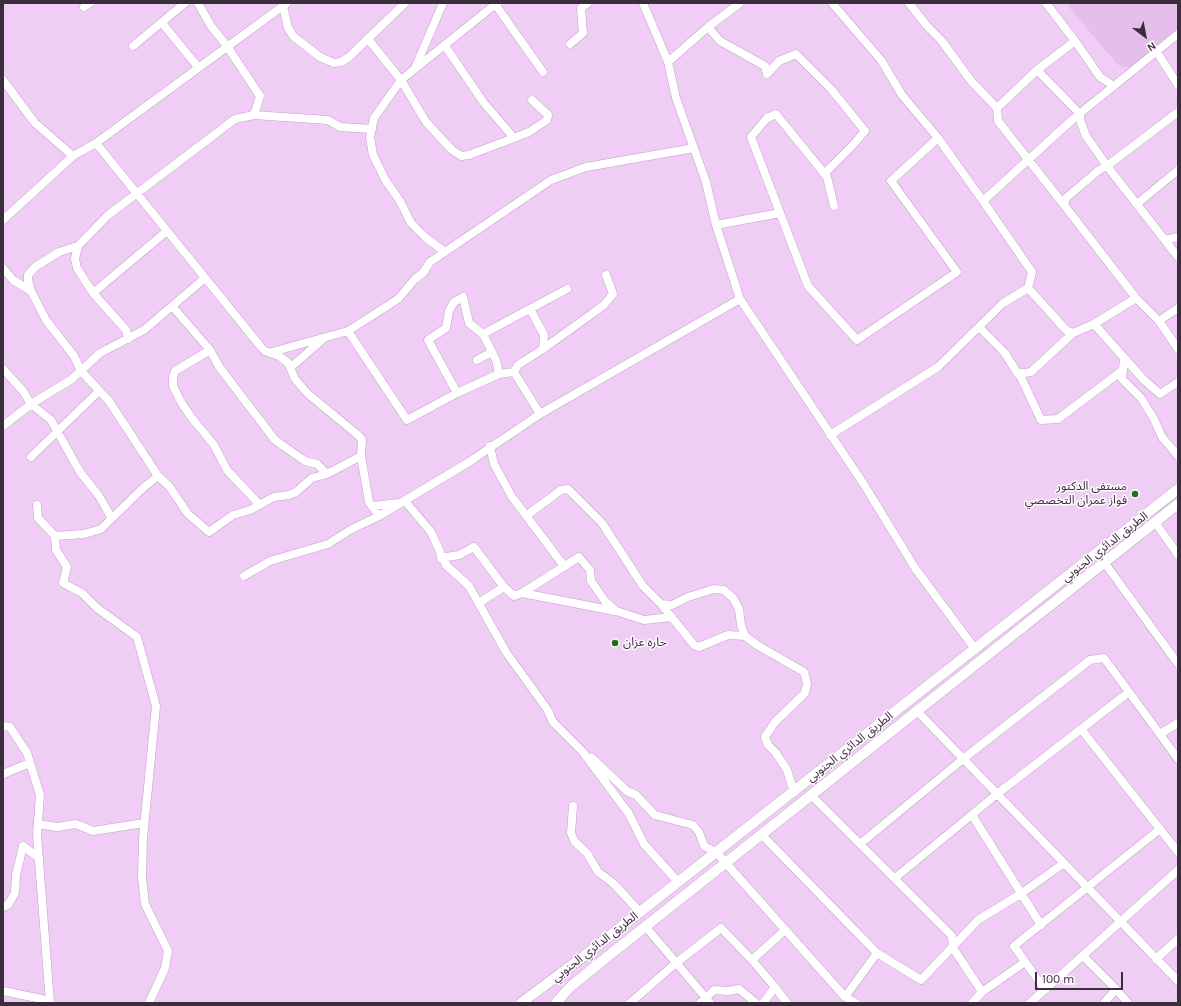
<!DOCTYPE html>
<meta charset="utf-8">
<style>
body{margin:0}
#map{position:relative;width:1181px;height:1006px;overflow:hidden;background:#f0cdf5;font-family:Karla,sans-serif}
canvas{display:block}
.frame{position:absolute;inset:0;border:4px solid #3b2d3d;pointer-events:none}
.north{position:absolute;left:1125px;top:16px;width:40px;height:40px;-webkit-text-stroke:3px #fefafe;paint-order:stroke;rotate:148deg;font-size:11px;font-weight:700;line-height:16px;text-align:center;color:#3b2d3d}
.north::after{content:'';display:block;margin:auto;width:14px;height:18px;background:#3b2d3d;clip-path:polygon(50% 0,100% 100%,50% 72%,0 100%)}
.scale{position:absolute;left:1035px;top:972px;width:88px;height:18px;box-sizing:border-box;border:2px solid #3b2d3d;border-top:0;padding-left:5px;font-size:12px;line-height:14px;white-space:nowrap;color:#3b2d3d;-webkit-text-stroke:3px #fefafe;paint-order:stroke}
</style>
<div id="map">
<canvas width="1181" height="1006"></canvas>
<div class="frame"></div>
<div class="north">N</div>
<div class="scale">100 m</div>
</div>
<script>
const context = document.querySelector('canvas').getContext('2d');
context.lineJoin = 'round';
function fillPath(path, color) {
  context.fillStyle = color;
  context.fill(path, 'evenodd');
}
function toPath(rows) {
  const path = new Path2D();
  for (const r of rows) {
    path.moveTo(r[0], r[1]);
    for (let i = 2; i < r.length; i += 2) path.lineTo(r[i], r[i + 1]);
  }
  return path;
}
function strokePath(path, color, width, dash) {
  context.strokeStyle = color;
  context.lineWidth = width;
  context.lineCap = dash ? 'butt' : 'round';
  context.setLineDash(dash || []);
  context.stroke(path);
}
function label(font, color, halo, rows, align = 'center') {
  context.font = font + ' Karla,"Noto Sans Arabic",sans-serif';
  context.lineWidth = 3;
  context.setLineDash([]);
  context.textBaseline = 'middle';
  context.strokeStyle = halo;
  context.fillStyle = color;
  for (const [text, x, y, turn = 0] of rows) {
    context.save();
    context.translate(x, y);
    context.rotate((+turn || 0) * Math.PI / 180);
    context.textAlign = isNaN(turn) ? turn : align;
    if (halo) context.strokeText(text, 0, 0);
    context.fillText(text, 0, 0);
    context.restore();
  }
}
const built = toPath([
 [1071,3,1178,3,1178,28,1130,68,1118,65,1068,6]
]);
const minor = toPath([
 [198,3,211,26,227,46,260,96,254,115],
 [643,3,668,62,676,98,706,182,716,225,740,299,863,483,915,568,975,649],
 [832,3,881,60,902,95,938,138,983,201,1073,119,1178,34],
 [909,3,927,26,941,40,972,82,997,108,1037,70,1075,41],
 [1046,3,1075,41,1100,77,1114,86],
 [495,4,543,72],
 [283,6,288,28,294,37,320,57,334,63,341,62,349,57,405,3],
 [84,7,90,3],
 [162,23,198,67],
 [708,27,720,41,765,66,767,74,779,61,796,54,831,89,865,131,852,146,824,174],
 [368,39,401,80,426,122,452,150,461,156,469,155,514,138],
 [570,44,583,33,581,8,588,3],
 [133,46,185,3],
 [445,46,484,103,514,138,529,132,547,120,548,115,532,100],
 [1157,52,1178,85],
 [668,62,708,27,740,3],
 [415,68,443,3],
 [1037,70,1080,114,1080,120,1086,136,1107,166,1178,112],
 [3,80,35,123,73,156,96,143,287,3],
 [997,108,998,121,1064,205],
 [96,143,261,347,265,351,279,356,288,363,295,379,307,393,359,436,362,440,361,456,369,502,379,516],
 [1137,204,1178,170],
 [780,213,808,286,857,340,957,272,891,181,938,138],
 [3,220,73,156],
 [716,225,780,213,751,137,767,118,776,114,827,177,834,206],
 [1165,240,1178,237],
 [78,246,75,259,77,268,93,293,126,330,128,339],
 [445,252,425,237,411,223,400,201,386,181,373,155,370,137,374,118,401,80,497,3],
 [1178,257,1107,166,1099,170,1066,198,1064,205,1136,298,1159,321,1178,349],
 [3,268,13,280,31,291],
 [1028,288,1066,330,1073,333,1094,324,1136,298],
 [93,293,167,231],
 [172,306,210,350,220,368,275,440,305,461,317,464,327,474],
 [1159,321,1178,308],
 [1094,324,1144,380,1160,394,1178,382],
 [980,328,1004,352,1018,374,1031,372,1073,333],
 [348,331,407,420,457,393,499,374,514,372,540,414],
 [483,334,567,289],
 [543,349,604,305,613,294,606,275],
 [210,350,175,371,173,377,173,386,181,402,191,417,214,445,227,470,259,504],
 [272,352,348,331,398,299,415,279,423,273,430,262,551,180,586,167,694,148],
 [1124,358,1122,379,1141,398,1154,419,1162,437,1178,456],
 [477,360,492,352],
 [291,367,322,340],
 [3,369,23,391,31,404,51,420,80,472,99,496,111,517],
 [514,372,518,365,543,349,544,335,530,309],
 [1019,373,1041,420,1058,419,1123,370],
 [457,393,428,340,446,328,449,311,454,302,463,297,469,323,483,334,496,360,499,374],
 [3,426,31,404,72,379,100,353,144,330,205,278],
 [830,435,938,367,1002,304,1028,288,1032,272,983,201],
 [490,446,494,464,512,497,564,566],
 [361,456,327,474,312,478,296,492,289,495,274,497,250,510,233,515,209,532,188,514,169,486,158,476,109,401,81,371,74,356,46,320,31,291,28,280,28,275,35,267,59,252,78,246,107,216,235,119,254,115,328,120,340,127,372,129],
 [31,457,99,391],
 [405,501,431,532,446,565,469,586,506,652,547,709,553,722,583,752,629,814,644,844,678,882],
 [37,505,38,518,55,536,56,550,67,567,63,583,82,593,97,608,137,637,156,706,143,838,142,878,145,904,168,951,165,968,149,1003],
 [372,506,399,503],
 [526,516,561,490,568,489,602,523,643,586,661,604,672,605,688,597,714,589,724,590,733,598,739,609,741,625,745,636,757,645,804,672,807,683,805,693,775,722,765,737,768,745,776,753,787,770,794,792],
 [1155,522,1178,555],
 [55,536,84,534,101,529,143,488,158,476],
 [441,558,459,555,474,547,504,587,514,596,522,593,579,557,590,570,591,581,605,601,616,611,644,620,672,617],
 [1104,562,1178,664],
 [244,576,270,561,328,544,350,530,379,516,469,462,540,414,740,299],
 [522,593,615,611],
 [480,602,504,587],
 [661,604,694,645,699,647,728,635,745,636],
 [917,711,1178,981],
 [3,726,10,727,27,753,40,795,37,835,50,1003],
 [1081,729,1178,852],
 [1160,734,1178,723],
 [592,758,627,791,636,795,655,815,693,825,699,832,704,846,716,852,845,997,856,1003],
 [3,774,30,763],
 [811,795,952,936,953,948,982,992,1025,962],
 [573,806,571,833,575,842,587,853,598,872,613,883,640,912],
 [972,815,1041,925],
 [38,824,57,827,76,824,93,831,144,823],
 [761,834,877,953,921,980,978,920,1022,893,1064,863],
 [860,844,963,759,1090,660,1104,658,1178,759],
 [895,878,997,794,1129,692],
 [3,907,8,905,15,893,16,875,23,846,39,858],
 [645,926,706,998,700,1003],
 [1083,956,1116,989],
 [1156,959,1178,939],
 [752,960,775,987,763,1003],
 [775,987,787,1003],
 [1045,990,1014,946,1160,829],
 [3,991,42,999,49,1003],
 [845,997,877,953],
 [630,1003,676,963,721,928,752,960,785,930],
 [710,1003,706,998,714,990,728,991,739,989,756,1003],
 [972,1003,982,992],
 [1030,1003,1178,870],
 [1104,1003,1116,989,1128,1003]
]);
const major = toPath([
 [521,1003,584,956,1178,489],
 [556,1003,570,987,607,957,1178,504]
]);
const markers = [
 [1135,494,4,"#1c6f16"],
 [615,643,4,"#1c6f16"]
];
const poiNames = [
 ["مستفى الدكتور",1127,487],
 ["فواز عمران التخصصي",1127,501],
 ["حاره عزان",623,643,"left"]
];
const streetNames = [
 ["الطريق الدائري الجنوبي",1105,547,-38],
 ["الطريق الدائري الجنوبي",850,747,-38],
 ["الطريق الدائري الجنوبي",595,947,-38]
];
fillPath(built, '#e6beeb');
strokePath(minor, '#c2a1c7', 9);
strokePath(major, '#c2a1c7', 11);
strokePath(minor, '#fff', 8);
strokePath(major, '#fff', 10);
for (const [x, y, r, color] of markers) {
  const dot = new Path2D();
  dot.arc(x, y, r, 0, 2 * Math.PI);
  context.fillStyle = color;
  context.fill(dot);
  strokePath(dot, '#fefafe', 1.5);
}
label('12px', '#3b2d3d', '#fefafe', poiNames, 'right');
label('12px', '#3b2d3d', '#fefafe', streetNames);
</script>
